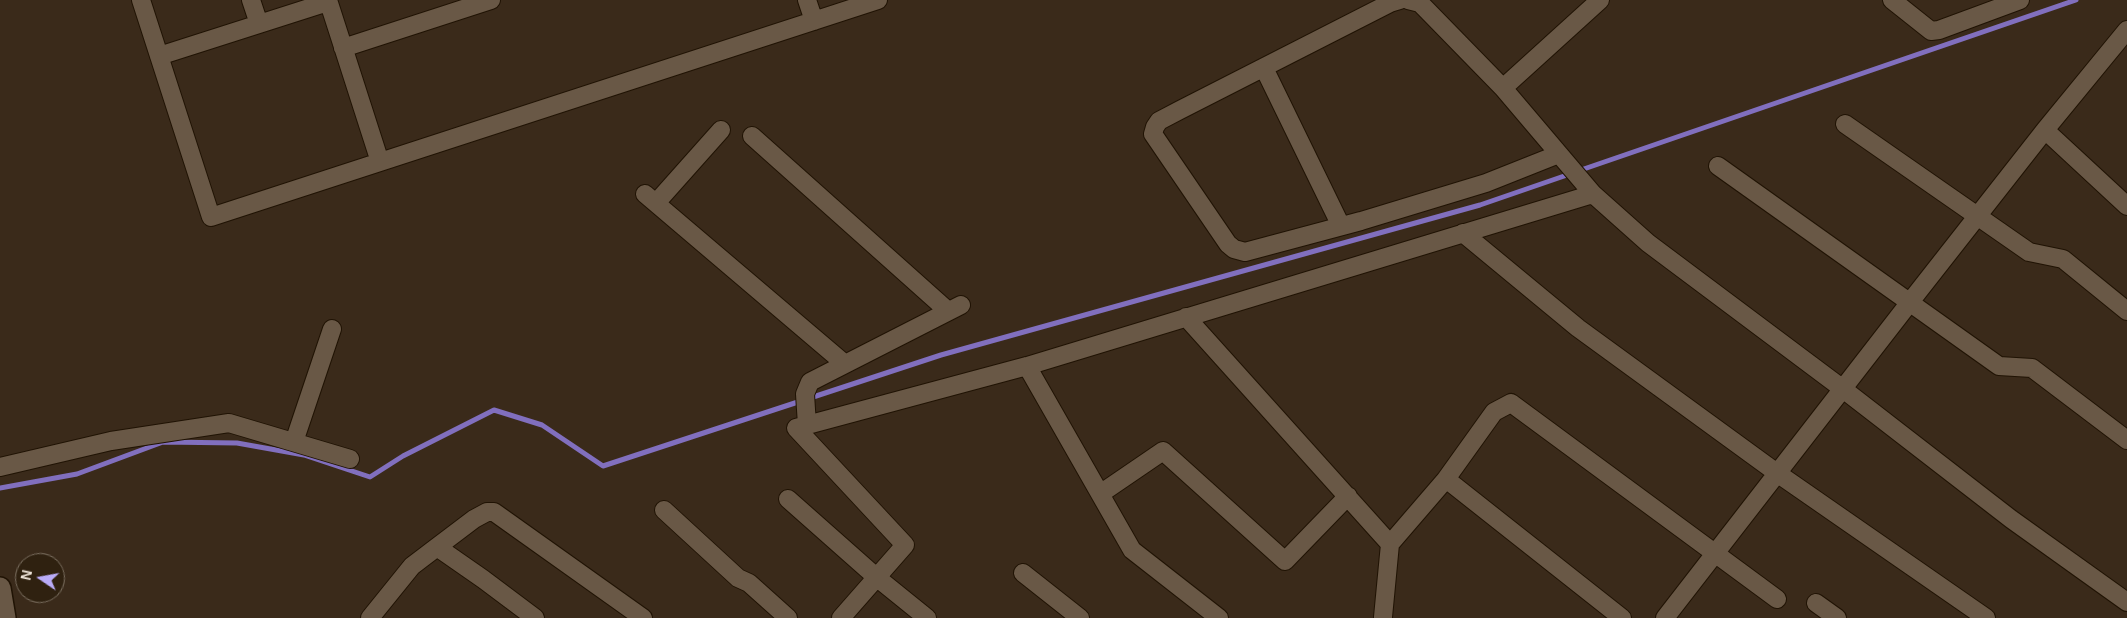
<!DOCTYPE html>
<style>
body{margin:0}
#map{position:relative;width:2127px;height:618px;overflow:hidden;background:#3a2a1a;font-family:Arial,sans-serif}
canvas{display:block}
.north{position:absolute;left:15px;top:553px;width:50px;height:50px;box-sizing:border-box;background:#2f2110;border:1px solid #7b6f60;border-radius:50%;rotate:282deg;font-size:14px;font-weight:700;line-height:20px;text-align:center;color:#eee4d9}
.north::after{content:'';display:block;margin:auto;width:18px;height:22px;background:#b9abf7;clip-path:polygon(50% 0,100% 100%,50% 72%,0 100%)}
</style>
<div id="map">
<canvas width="2127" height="618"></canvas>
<div class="north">N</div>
</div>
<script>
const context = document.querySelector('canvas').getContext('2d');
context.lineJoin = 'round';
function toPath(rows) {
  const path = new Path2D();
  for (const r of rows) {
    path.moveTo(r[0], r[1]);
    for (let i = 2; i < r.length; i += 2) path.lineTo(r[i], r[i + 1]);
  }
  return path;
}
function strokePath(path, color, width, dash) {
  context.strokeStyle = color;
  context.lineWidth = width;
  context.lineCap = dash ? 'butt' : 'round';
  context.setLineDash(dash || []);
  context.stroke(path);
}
const stream = toPath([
 [1578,171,2076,0],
 [0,488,77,474,163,442,237,443,304,455,370,477,403,456,494,410,542,425,603,466,941,355,1480,205,1570,174]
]);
const minor = toPath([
 [141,0,211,217,878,0],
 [251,0,259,24],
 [328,0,380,162],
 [807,0,814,21],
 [1400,0,1390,3,1180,110,1159,121,1155,127,1153,134,1228,244,1234,249,1245,252,1361,221,1486,183,1559,154],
 [1408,0,1420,3,1503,88,1593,194,1648,243,1843,389,2011,519,2127,602],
 [1892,0,1931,31,1939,30,2020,0],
 [343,48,491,0],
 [159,56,328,2],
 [1264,68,1341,226],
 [1503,88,1600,0],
 [1845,124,2029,252,2063,259,2127,311],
 [2045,130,2127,206],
 [752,136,948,311],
 [1718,166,1999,366,2032,368,2127,440],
 [645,194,845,364],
 [656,203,721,130],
 [1463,233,1578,328,1777,473,1986,618],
 [1186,317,1390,544],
 [1027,366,1132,550,1219,618],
 [807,425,805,394,810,382,961,305],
 [294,442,332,329],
 [0,467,111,441,229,423,350,459],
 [1100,494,1163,451,1285,561,1348,496],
 [788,499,875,576,927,618],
 [664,510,738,578,749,583,788,618],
 [437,547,474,519,487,512,494,512,643,618],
 [1023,573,1080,618],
 [1816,603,1837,618],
 [1383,617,1390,544,1446,479],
 [370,618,412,566,437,547,483,579,535,618],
 [841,618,905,545,796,428,1027,366,1593,194],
 [1622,618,1446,479,1494,412,1511,403,1777,599],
 [1665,618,1910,302,2045,130,2127,30]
]);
const tertiary = toPath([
 [0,588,5,618]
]);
strokePath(stream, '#816fbe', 5);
strokePath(minor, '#201304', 20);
strokePath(tertiary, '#201304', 24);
strokePath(minor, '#695846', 18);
strokePath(tertiary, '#695846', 21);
</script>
